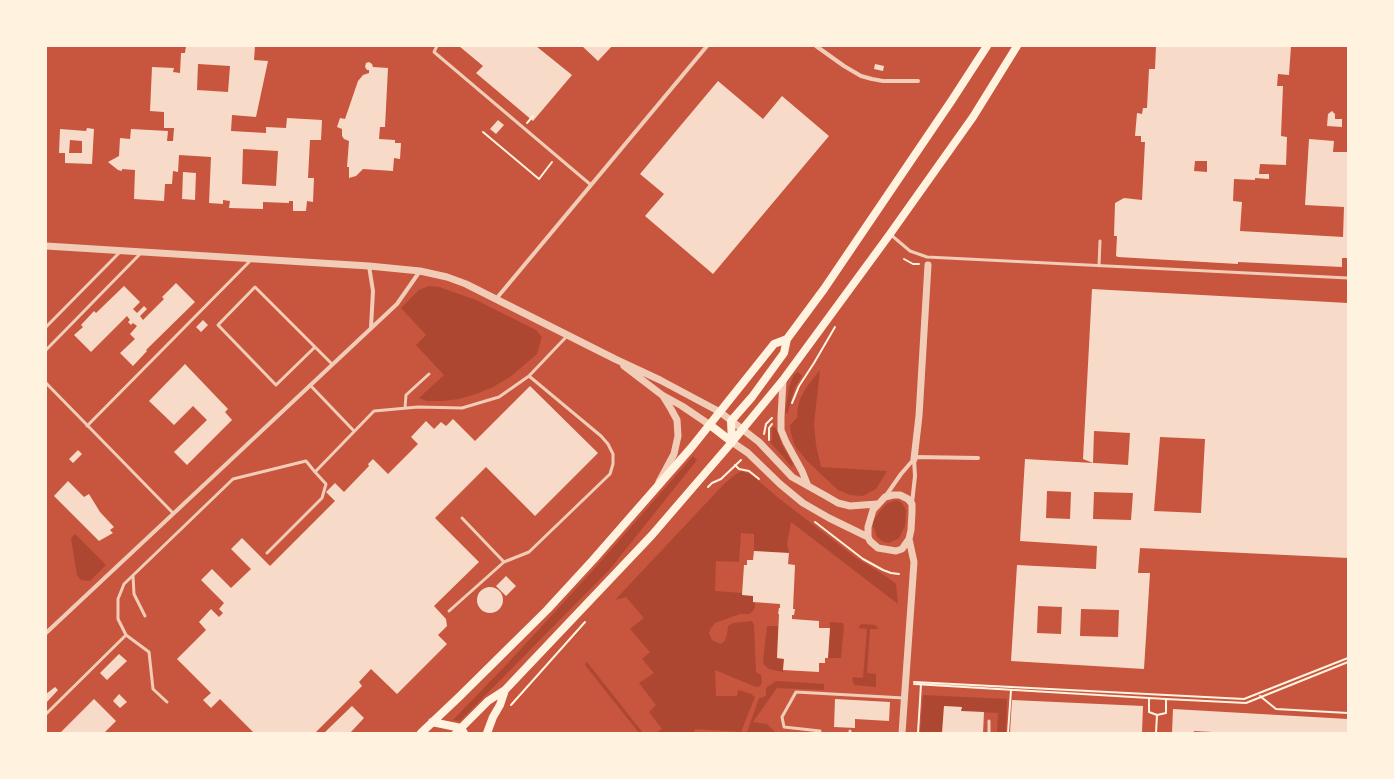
<!DOCTYPE html>
<style>
body{margin:0}
#map{position:relative;width:1394px;height:779px;overflow:hidden;background:#c8553d;font-family:Commissioner,sans-serif}
canvas{display:block}
.frame{position:absolute;inset:0;border:47px solid #fff3e0;pointer-events:none}
</style>
<div id="map">
<canvas width="1394" height="779"></canvas>
<div class="frame"></div>
</div>
<script>
const context = document.querySelector('canvas').getContext('2d');
context.lineJoin = 'round';
function fillPath(path, color) {
  context.fillStyle = color;
  context.fill(path, 'evenodd');
}
function toPath(rows) {
  const path = new Path2D();
  for (const r of rows) {
    if (r.length === 3) {
      path.moveTo(r[0] + r[2], r[1]);
      path.arc(r[0], r[1], r[2], 0, 2 * Math.PI);
      continue;
    }
    path.moveTo(r[0], r[1]);
    for (let i = 2; i < r.length; i += 2) path.lineTo(r[i], r[i + 1]);
  }
  return path;
}
function strokePath(path, color, width, dash) {
  context.strokeStyle = color;
  context.lineWidth = width;
  context.lineCap = dash ? 'butt' : 'round';
  context.setLineDash(dash || []);
  context.stroke(path);
}
const green = toPath([
 [429,286,439,287,476,300,536,330,542,337,537,354,510,377,493,387,476,394,459,399,443,401,427,401,419,398,444,375,416,345,426,335,401,308,419,290],
 [820,370,814,424,816,445,821,467,887,471,876,489,863,496,850,495,838,490,807,461,795,446,791,434,790,425,797,418,798,407,800,399,806,388],
 [798,372,802,376,795,387,788,412,785,414,789,387,794,375],
 [774,427,776,428,782,445,793,464,792,467,770,442,772,439,772,428],
 [693,456,697,460,610,569,460,721,453,720,507,664,595,568],
 [742,471,753,476,776,496,855,557,887,577,896,584,898,604,791,522,787,544,789,553,754,551,754,534,741,533,739,562,716,561,715,591,743,593,753,596,753,602,755,603,755,607,753,611,749,614,740,614,715,623,711,628,709,633,712,640,720,644,724,642,727,635,728,626,733,623,752,621,754,625,756,672,761,675,762,683,760,686,756,687,715,670,716,696,737,696,738,690,751,694,755,697,741,732,695,729,694,733,656,733,662,729,649,712,656,705,639,683,654,673,642,659,650,652,630,629,644,618,626,597,615,600,725,483,736,474],
 [897,500,902,503,906,510,905,526,899,538,889,543,882,541,877,537,873,526,873,521,883,507,888,503],
 [75,534,106,565,90,581,81,580,77,575,71,538],
 [830,622,843,623,844,625,841,658,828,658],
 [861,624,875,625,879,629,870,629,867,673,876,674,876,687,854,685,852,680,853,677,863,678,867,629,858,628],
 [767,626,778,626,777,658,784,659,783,672,769,669,764,665,763,660],
 [587,662,643,733,639,733,585,665],
 [776,681,824,684,824,690,777,688,753,722,767,724,776,733,747,732,759,698,764,697,766,695,766,688],
 [923,695,1007,699,1006,733,997,733,998,713,961,711,961,707,944,706,942,733,920,733]
]);
const building = toPath([
 [186,46,255,46,254,60,268,61,256,117,232,115,231,131,266,133,266,127,286,128,287,118,322,120,321,140,310,140,308,178,314,178,313,202,307,201,306,211,293,211,293,201,289,201,289,203,263,202,263,209,229,208,230,201,223,200,223,204,209,203,211,157,179,155,178,172,173,171,172,184,165,184,164,201,134,199,135,170,122,169,122,171,118,170,108,162,119,156,120,138,130,139,131,129,168,131,167,141,173,141,174,128,164,128,164,112,150,111,152,67,174,68,173,72,180,73,181,53,185,53],
 [198,64,230,66,228,92,197,90],
 [243,149,278,151,276,186,242,184],
 [459,46,536,46,572,75,533,121,476,73,483,66],
 [582,46,612,46,598,61],
 [1156,46,1291,46,1289,75,1278,74,1277,86,1283,86,1281,136,1287,137,1286,165,1260,164,1259,174,1269,174,1269,179,1255,178,1255,180,1234,179,1233,201,1242,202,1240,231,1343,237,1344,207,1305,205,1309,139,1334,141,1333,152,1348,152,1348,258,1342,258,1342,267,1238,262,1238,264,1118,257,1116,256,1117,236,1114,236,1115,203,1124,198,1142,200,1145,142,1141,142,1141,136,1135,136,1137,113,1142,114,1143,108,1147,108,1149,69,1155,69],
 [1195,161,1207,161,1207,172,1194,171],
 [369,62,372,64,373,67,388,68,385,127,380,127,379,139,395,140,395,143,401,143,400,159,394,158,393,171,363,169,356,176,349,178,349,167,347,167,349,141,344,139,342,136,342,129,337,127,340,118,345,119,358,81,363,75,369,73,369,70,367,70,365,67,366,63],
 [875,64,884,66,883,71,874,69],
 [718,81,763,119,782,96,829,136,713,274,645,216,664,194,640,174],
 [1332,111,1335,114,1335,119,1342,119,1342,127,1327,126,1328,114],
 [498,120,504,125,496,134,490,129],
 [87,128,94,129,92,164,65,163,65,153,59,153,60,129,86,131],
 [70,140,82,141,82,153,69,153],
 [183,172,196,173,195,200,182,199],
 [176,283,195,302,146,350,147,351,133,366,120,353,135,339,130,334,137,326,133,323,131,325,128,322,130,320,127,316,91,352,74,335,83,327,81,325,94,311,96,313,124,286,140,302,133,309,137,313,144,306,147,309,140,316,143,320,164,299,162,297],
 [1092,289,1348,303,1348,558,1140,548,1138,573,1150,573,1144,669,1011,661,1017,565,1096,569,1097,546,1020,541,1025,459,1093,463,1095,463,1128,465,1130,433,1094,431,1093,463,1083,459],
 [1160,437,1205,439,1201,513,1154,511],
 [1047,491,1071,492,1070,519,1046,518],
 [1094,492,1133,493,1131,520,1093,519],
 [1038,606,1062,607,1061,634,1037,633],
 [1081,609,1119,610,1118,637,1080,636],
 [203,320,208,325,201,332,196,327],
 [185,364,228,409,225,412,232,420,187,465,174,452,207,420,193,406,174,425,149,401],
 [530,386,598,453,535,516,486,467,435,518,479,562,434,606,446,619,447,626,438,635,447,644,397,694,371,669,359,682,362,686,315,733,254,733,220,699,211,708,203,700,211,693,177,659,206,630,199,622,211,609,219,617,223,613,219,609,224,603,201,580,212,569,231,588,251,569,231,549,242,538,270,566,335,501,326,492,335,483,344,492,369,466,368,464,373,459,388,474,418,444,411,437,426,421,434,429,441,422,446,426,453,419,475,441],
 [78,450,82,454,73,463,69,459],
 [68,481,84,497,89,494,100,512,114,527,110,530,113,533,99,541,54,496],
 [754,551,789,553,788,564,795,565,793,609,795,609,794,615,792,615,792,619,819,621,819,628,830,628,828,658,825,658,825,663,819,663,819,672,783,670,784,659,777,658,779,614,778,614,779,608,780,608,780,604,753,602,753,596,742,595,744,565,747,565,747,560,753,560],
 [506,576,516,586,506,596,496,586],
 [490,600,13],
 [119,654,127,661,107,680,100,673],
 [55,687,58,690,46,703,46,694],
 [119,694,127,702,120,708,113,701],
 [94,699,116,721,104,733,60,733],
 [835,699,890,702,889,721,855,719,855,728,834,727],
 [1012,700,1143,706,1142,733,1010,733],
 [352,706,364,718,350,733,324,733],
 [944,706,962,707,961,711,984,712,983,733,942,733],
 [1173,709,1348,719,1348,733,1231,733,1194,731,1194,733,1172,733]
]);
const path = toPath([
 [527,123,533,116],
 [483,132,539,179,552,162],
 [904,259,913,264,919,264],
 [792,403,799,386,814,363,835,327],
 [764,434,766,424,772,418],
 [769,440,769,428,772,424],
 [735,465,739,469,749,471,759,479],
 [708,487,712,483,721,479,741,460],
 [815,522,863,559,883,570,891,573,899,574],
 [914,682,1244,699,1348,658],
 [914,684,1166,699,1246,703,1348,662],
 [1260,696,1276,709,1348,713],
 [1149,698,1149,712,1157,715],
 [511,705,585,622],
 [918,733,921,684],
 [1008,733,1011,690],
 [1156,733,1157,715,1166,713,1166,699]
]);
const service = toPath([
 [437,46,434,52,591,185],
 [890,234,910,251,927,257,1348,278],
 [1099,266,1100,241],
 [46,327,120,252],
 [315,347,276,385,218,325,255,287,332,364],
 [46,350,140,254],
 [46,383,173,513],
 [310,385,354,431],
 [405,408,406,395,429,374],
 [87,426,252,259],
 [462,518,504,562],
 [267,553,322,498,326,484,315,472],
 [133,576,134,594,145,616],
 [449,611,504,562,529,552,610,474,613,464,613,454,608,444,601,436,529,376],
 [126,635,149,652,153,689,167,702],
 [46,714,126,635,118,619,118,599,124,584,233,479,306,461,315,472,374,411,418,407,462,408,499,397,529,376,568,335],
 [820,733,820,731,784,727,782,717,796,692,904,698],
 [850,733,850,731],
 [989,733,989,721]
]);
const minor = toPath([
 [816,46,844,66,861,76,872,79,883,81,918,81],
 [369,266,373,291,371,327],
 [496,299,707,46],
 [915,457,978,458],
 [885,497,901,474,914,459],
 [912,503,915,476,914,459],
 [46,633,397,304,420,271]
]);
const tertiary = toPath([
 [46,246,369,266,420,271,447,277,466,284,615,359,660,380,720,412,759,442,792,477,826,496,838,503,850,506,877,504],
 [624,366,662,395,682,406,710,425],
 [783,380,781,417,781,430,786,442,802,471,808,486],
 [732,442,748,453,780,484,803,503,829,518,868,537],
 [914,459,919,416,928,265],
 [659,482,674,454,678,436,677,420,671,409,663,396],
 [893,495,900,495,908,499,912,504,912,512,911,530,909,539,902,549,896,551,878,548,870,541,868,537,868,527,873,510,885,497,893,495],
 [902,733,914,562,909,539]
]);
const secondary = toPath([
 [710,425,732,442],
 [732,442,731,421,752,397,784,353,787,339,824,289,952,100,987,46],
 [432,722,461,728,464,733],
 [421,733,459,697,547,610,593,560,691,448,774,344,787,339],
 [456,733,488,701,505,690,652,535,732,442,783,380,890,234,973,117,1017,46],
 [487,733,493,717,500,705,505,690]
]);
fillPath(green, '#ae4732');
fillPath(building, '#f7dbc8');
strokePath(path, '#fff3e0', 2);
strokePath(service, '#f1ccb7', 3);
strokePath(minor, '#f1ccb7', 4);
strokePath(tertiary, '#f1ccb7', 7);
strokePath(secondary, '#fff3e0', 8);
</script>
